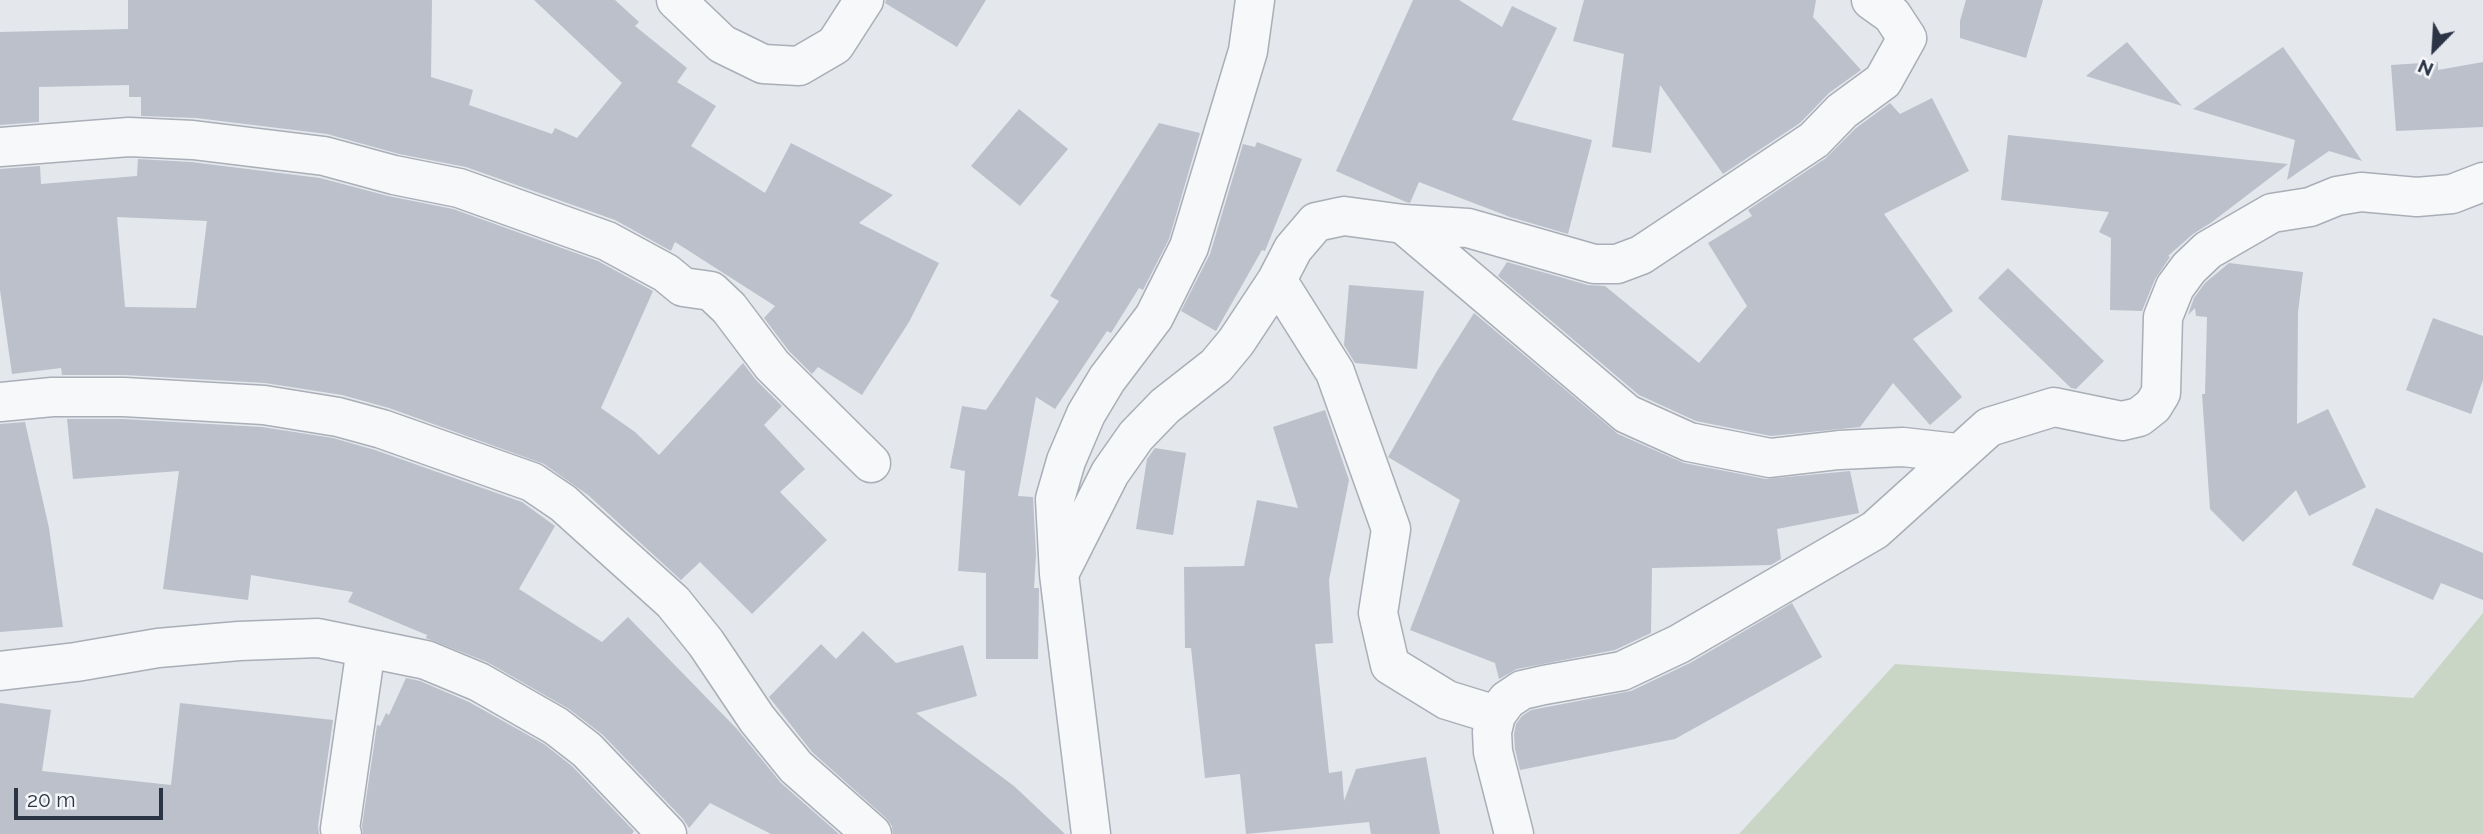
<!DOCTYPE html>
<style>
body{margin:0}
#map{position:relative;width:2483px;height:834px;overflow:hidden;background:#e4e7ec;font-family:Raleway,sans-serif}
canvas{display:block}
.north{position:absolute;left:2399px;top:14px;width:70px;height:70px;-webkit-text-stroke:5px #f4f6f9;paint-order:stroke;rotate:204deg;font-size:19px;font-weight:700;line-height:28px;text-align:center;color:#2b3445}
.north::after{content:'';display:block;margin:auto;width:24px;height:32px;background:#2b3445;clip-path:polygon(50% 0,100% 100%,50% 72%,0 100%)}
.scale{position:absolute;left:14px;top:788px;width:149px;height:32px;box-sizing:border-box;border:4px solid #2b3445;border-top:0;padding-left:9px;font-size:21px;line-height:24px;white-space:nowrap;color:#2b3445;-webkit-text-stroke:5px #f4f6f9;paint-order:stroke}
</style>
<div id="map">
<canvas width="2483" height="834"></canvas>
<div class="north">N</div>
<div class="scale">20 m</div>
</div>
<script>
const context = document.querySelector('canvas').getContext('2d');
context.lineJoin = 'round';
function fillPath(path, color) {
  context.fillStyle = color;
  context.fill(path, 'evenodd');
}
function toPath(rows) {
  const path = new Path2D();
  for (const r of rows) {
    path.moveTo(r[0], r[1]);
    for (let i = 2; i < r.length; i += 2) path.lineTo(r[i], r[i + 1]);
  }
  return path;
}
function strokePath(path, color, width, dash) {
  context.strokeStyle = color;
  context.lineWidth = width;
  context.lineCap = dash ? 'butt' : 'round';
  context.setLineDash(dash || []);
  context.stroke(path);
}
const green = toPath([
 [2483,613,2483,834,1739,834,1895,664,2413,698]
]);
const building = toPath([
 [128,0,432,0,431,77,473,90,469,105,552,134,555,128,577,138,622,83,534,0,615,0,639,22,635,26,687,68,677,82,716,106,691,146,765,193,791,143,893,195,859,223,939,263,909,322,862,395,818,367,812,374,789,351,764,318,775,306,675,242,671,251,615,220,466,167,399,154,327,134,196,118,141,116,141,97,129,97,129,85,39,87,39,122,0,125,0,32,128,29],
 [886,0,986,0,957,47,885,3],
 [1413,0,1459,0,1502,27,1512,6,1557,28,1512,120,1592,140,1568,234,1510,217,1419,182,1410,203,1406,202,1336,171],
 [1584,0,1816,0,1813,17,1861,70,1829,93,1800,123,1723,174,1660,85,1651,153,1612,147,1624,54,1573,41],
 [1966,0,2043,0,2026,58,1960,38,1960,21],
 [2127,42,2182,106,2086,76],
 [2283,47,2335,121,2362,161,2329,151,2287,180,2295,140,2193,109],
 [2438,62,2438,70,2483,62,2483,127,2396,131,2391,65],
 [1932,98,1969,171,1884,214,1953,311,1913,339,1962,397,1930,425,1893,383,1860,427,1771,436,1696,421,1639,395,1498,276,1507,262,1588,285,1605,286,1699,363,1747,306,1708,243,1752,216,1748,210,1826,158,1856,128,1890,103,1900,114],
 [1019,109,1068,149,1020,206,971,166],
 [1159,123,1200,133,1169,239,1143,290,1139,288,1111,333,1107,331,1055,409,1036,397,1018,496,1033,497,1036,555,1034,588,1039,588,1038,659,986,659,986,573,958,571,965,471,950,468,962,406,986,410,1059,301,1050,296],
 [2008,135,2288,164,2212,222,2193,234,2168,256,2170,257,2155,279,2142,311,2110,310,2111,238,2099,232,2109,212,2001,200],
 [1257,142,1302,159,1265,251,1262,250,1216,331,1181,311,1210,254,1243,144,1255,147],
 [138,159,191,162,320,178,388,196,453,209,598,261,653,291,601,408,635,432,659,455,743,363,756,380,782,406,764,425,805,469,780,492,827,540,752,614,700,562,681,580,588,495,544,464,389,408,342,395,265,383,125,375,62,375,61,368,12,374,0,290,0,169,40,166,41,184,137,176],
 [117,217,207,221,196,308,125,307],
 [2229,263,2303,272,2298,312,2297,424,2328,409,2366,487,2309,516,2296,490,2243,542,2210,509,2202,394,2205,394,2207,317,2196,316,2195,308,2188,315,2194,298,2205,283],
 [2008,268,2104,361,2076,389,2071,388,1978,298],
 [1349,285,1424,291,1417,369,1355,363,1344,345],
 [1474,313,1618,434,1684,463,1766,479,1850,471,1859,513,1777,529,1781,559,1771,565,1652,568,1651,633,1615,650,1517,669,1499,679,1495,663,1410,630,1460,500,1388,457,1437,371],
 [2433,318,2483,336,2483,380,2471,414,2406,390],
 [1325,410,1349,480,1329,580,1333,643,1315,644,1329,773,1342,771,1344,801,1356,769,1426,757,1440,834,1371,834,1369,822,1246,834,1240,774,1205,778,1191,648,1185,648,1184,567,1244,566,1257,500,1298,508,1273,427],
 [67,419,123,419,262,427,333,438,375,450,522,502,555,526,519,589,602,642,628,617,737,729,781,783,839,834,771,834,710,803,689,828,683,819,603,735,569,709,487,662,426,638,427,635,348,602,353,592,251,575,248,600,163,589,179,471,73,479],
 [25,422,49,528,63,627,0,632,0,424],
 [1155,448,1186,453,1173,535,1136,529,1147,459],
 [2376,508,2483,553,2483,600,2441,583,2433,600,2352,565],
 [1792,603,1822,657,1675,739,1520,770,1515,749,1514,734,1516,724,1522,716,1531,710,1631,691,1690,663],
 [863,631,896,663,963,645,977,696,916,713,1014,786,1065,834,893,834,892,826,886,818,812,752,769,697,821,644,836,659],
 [406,678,420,681,469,702,544,744,572,766,634,831,632,834,363,834,362,826,377,725,380,726,386,713,389,715],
 [0,703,51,710,42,771,171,785,180,703,333,720,318,826,319,834,0,834]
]);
const minor = toPath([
 [676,0,722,44,763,64,799,66,835,45,864,0],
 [0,147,129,137,193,140,324,156,394,175,459,188,607,241,666,273,683,287,711,291,729,308,772,365,871,463],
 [1403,224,1627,414,1689,442,1770,458,1839,450,1903,447,1957,453],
 [1277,280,1335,372,1391,529,1378,613,1390,665,1447,700,1496,715],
 [0,402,52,397,124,397,264,405,338,417,382,429,532,482,563,503,673,602,706,643,757,719,796,767,872,834],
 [1059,574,1110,473,1136,436,1165,406,1216,366,1236,342,1277,280,1293,249,1316,222,1344,216,1403,224,1468,228,1594,264,1617,264,1641,255,1814,140,1842,111,1883,81,1907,38,1892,15,1871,0],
 [0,671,76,662,158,648,239,641,318,638,426,660,479,682,556,726,587,750,667,834],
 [342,834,340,829,366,648],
 [1091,834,1059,574,1055,499,1066,461,1086,414,1107,379,1154,317,1189,247,1248,51,1255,0],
 [1514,834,1493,752,1492,732,1496,715,1507,700,1522,690,1544,685,1622,671,1679,644,1875,530,1989,427,2054,407,2122,421,2139,417,2153,406,2161,393,2163,317,2175,287,2189,268,2208,250,2272,213,2310,207,2337,196,2361,192,2417,197,2452,194,2483,182]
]);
fillPath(green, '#c9d6c5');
fillPath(building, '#bbc0ca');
strokePath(minor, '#a9aeb7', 41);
strokePath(minor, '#f7f8fa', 38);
</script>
